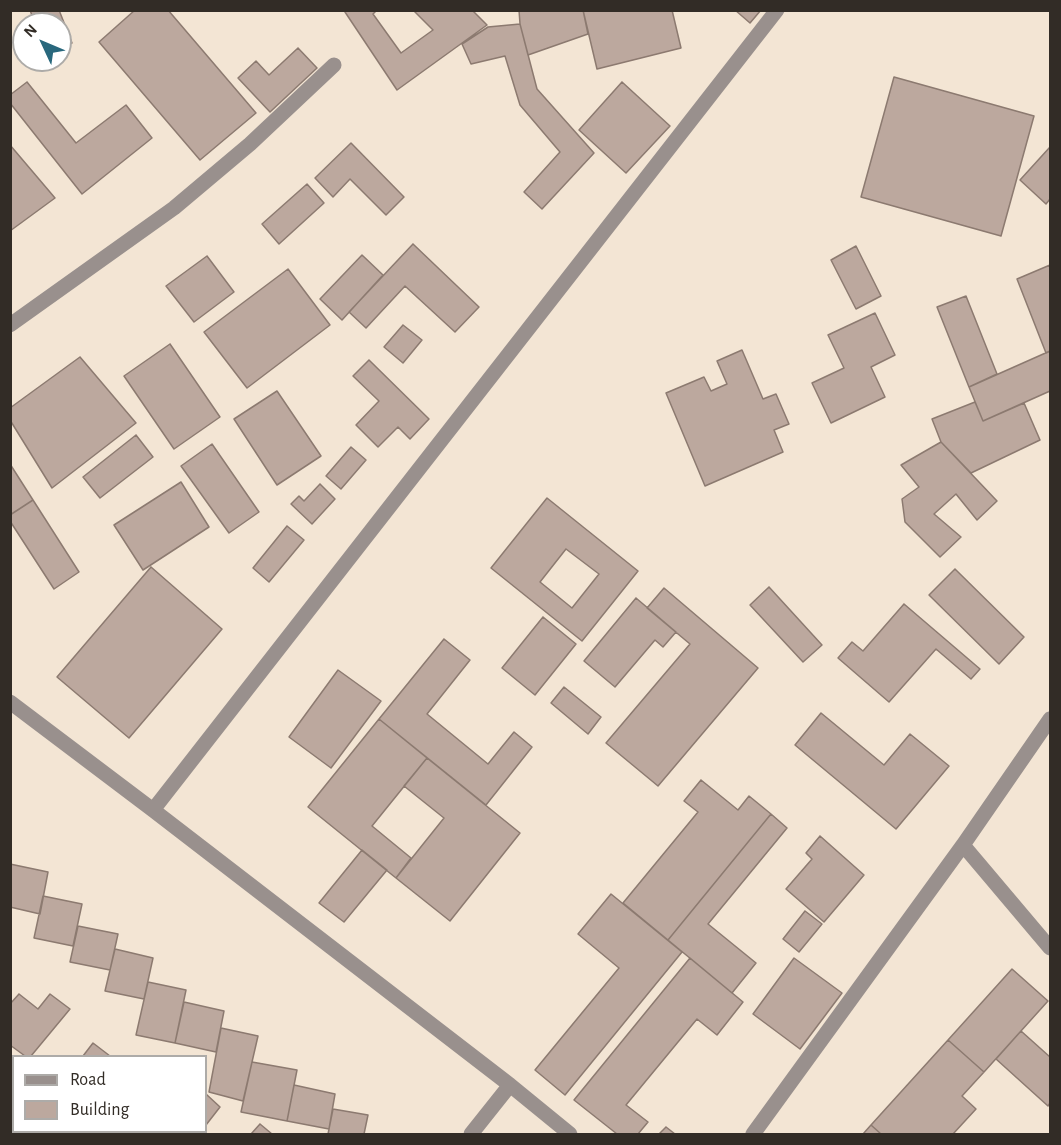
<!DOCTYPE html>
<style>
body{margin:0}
#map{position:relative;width:1061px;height:1145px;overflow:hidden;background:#f3e5d4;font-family:"Alegreya Sans",sans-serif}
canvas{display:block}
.frame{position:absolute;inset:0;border:12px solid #322c26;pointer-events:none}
.legend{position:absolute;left:12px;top:1055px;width:195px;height:78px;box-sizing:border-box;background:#fff;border:2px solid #adaba8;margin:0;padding:8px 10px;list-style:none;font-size:18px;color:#322c26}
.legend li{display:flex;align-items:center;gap:12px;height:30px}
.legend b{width:30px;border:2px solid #adaba8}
.north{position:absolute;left:12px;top:12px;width:60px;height:60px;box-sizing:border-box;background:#fff;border:2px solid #adaba8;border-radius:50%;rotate:314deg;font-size:16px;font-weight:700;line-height:24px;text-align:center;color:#322c26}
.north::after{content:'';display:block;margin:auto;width:21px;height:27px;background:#29687d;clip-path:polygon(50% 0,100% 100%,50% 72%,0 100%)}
</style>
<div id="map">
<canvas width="1061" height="1145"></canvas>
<div class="frame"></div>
<ul class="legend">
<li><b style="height:8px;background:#99908d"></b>Road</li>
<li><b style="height:16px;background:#bca89e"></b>Building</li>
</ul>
<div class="north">N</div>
</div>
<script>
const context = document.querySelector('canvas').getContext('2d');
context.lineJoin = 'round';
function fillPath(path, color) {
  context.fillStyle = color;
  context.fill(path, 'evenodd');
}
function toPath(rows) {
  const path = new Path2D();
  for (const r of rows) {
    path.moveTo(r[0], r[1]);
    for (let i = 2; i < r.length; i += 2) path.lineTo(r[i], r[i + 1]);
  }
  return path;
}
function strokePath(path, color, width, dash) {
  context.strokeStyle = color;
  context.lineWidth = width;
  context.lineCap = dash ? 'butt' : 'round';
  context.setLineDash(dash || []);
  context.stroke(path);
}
const building = toPath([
 [30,10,59,10,72,43,60,47,60,24,35,24,30,10],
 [135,10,168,10,256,113,200,160,99,42,135,10],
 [347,10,377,10,373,14,401,53,433,30,413,10,472,10,487,25,397,90,345,12,347,10],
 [519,10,583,10,588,34,528,55,520,24,519,10],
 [583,10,672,10,681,48,597,69,583,10],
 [735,10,761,10,750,23,735,10],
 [520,24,537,89,594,153,542,209,524,192,560,152,520,105,505,56,471,64,462,44,488,27,520,24],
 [298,48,317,68,270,112,238,78,256,61,269,75,298,48],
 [894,77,1034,116,1001,236,861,197,894,77],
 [27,82,76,143,126,105,152,138,82,194,10,103,10,95,27,82],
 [622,82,670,126,626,173,579,130,622,82],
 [351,143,404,197,386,215,350,179,333,197,315,178,351,143],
 [10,145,55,198,10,231,10,145],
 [1050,147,1050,199,1046,204,1020,180,1050,147],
 [307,184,324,203,279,244,262,224,307,184],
 [413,244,479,307,455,332,405,286,366,328,349,312,413,244],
 [856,246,881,296,856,309,831,260,856,246],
 [362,255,383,275,342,320,320,299,362,255],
 [207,256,234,292,194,322,166,286,207,256],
 [1050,265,1050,351,1046,353,1017,279,1050,265],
 [288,269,330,325,247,388,204,332,288,269],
 [966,296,997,374,969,387,937,307,966,296],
 [875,313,895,355,871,367,885,397,831,423,812,383,844,368,828,335,875,313],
 [403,325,422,340,403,363,384,347,403,325],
 [170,344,220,417,174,449,124,376,170,344],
 [742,350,763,399,776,394,789,424,774,430,783,452,705,486,666,393,704,377,711,391,727,384,717,361,742,350],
 [1050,351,1050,391,983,421,969,387,1050,351],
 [80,357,136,423,52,488,10,420,10,408,80,357],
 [369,360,429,419,410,439,398,427,378,447,356,425,379,401,353,376,369,360],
 [277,391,321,456,277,485,234,419,277,391],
 [975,402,983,421,1024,403,1040,440,971,473,941,442,932,419,975,402],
 [136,435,153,457,100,498,83,477,136,435],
 [941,442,997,501,977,520,956,494,934,514,961,537,940,557,905,522,902,499,919,487,901,465,941,442],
 [212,444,259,512,229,533,181,466,212,444],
 [351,447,366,460,341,489,326,476,351,447],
 [10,464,33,500,10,515,10,464],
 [181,482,209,527,143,570,114,525,181,482],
 [320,484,335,499,312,524,291,504,299,496,304,501,320,484],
 [547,498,638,571,582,641,491,568,547,498],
 [566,549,599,574,572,608,540,582,566,549],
 [33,500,79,572,54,589,10,521,10,515,33,500],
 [287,526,304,540,269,582,253,568,287,526],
 [151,567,222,629,129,738,57,677,151,567],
 [955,569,1024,637,999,664,929,595,955,569],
 [769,587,822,645,803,662,750,605,769,587],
 [664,588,758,668,658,786,606,743,690,644,647,608,664,588],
 [636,598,676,632,663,647,655,640,615,687,584,661,636,598],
 [904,604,980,669,971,679,936,649,889,702,838,658,852,642,863,651,904,604],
 [543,617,576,644,535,695,502,668,543,617],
 [444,639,470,660,427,714,488,764,514,732,532,747,486,805,379,719,444,639],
 [338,670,381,701,331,768,289,737,338,670],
 [564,687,601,717,588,734,551,703,564,687],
 [821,713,884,765,910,734,949,766,896,829,795,745,821,713],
 [379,719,427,758,372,826,411,858,396,878,308,807,379,719],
 [427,758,520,833,450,921,396,878,444,818,404,786,427,758],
 [701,780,738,810,749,796,771,814,668,940,623,903,698,812,684,801,701,780],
 [771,814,787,828,708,924,756,963,732,993,668,940,771,814],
 [820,836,864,875,824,922,786,889,812,859,806,853,820,836],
 [362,850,387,870,344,922,319,903,362,850],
 [10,864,48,872,40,914,10,907,10,864],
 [611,894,682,952,565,1095,535,1070,619,968,578,934,611,894],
 [43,896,82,904,73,946,34,938,43,896],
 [805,911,822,924,799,952,783,939,805,911],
 [78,926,118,934,110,970,70,962,78,926],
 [115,949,153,958,144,999,105,991,115,949],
 [690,958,743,1002,717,1035,697,1019,626,1105,648,1122,638,1134,617,1134,574,1100,690,958],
 [794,958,842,993,800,1049,753,1014,794,958],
 [1012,969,1048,1001,984,1072,948,1040,1012,969],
 [148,982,186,990,175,1043,136,1035,148,982],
 [19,994,38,1009,50,994,70,1009,31,1056,25,1056,10,1045,10,1004,19,994],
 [184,1002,224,1011,216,1052,175,1043,184,1002],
 [221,1028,258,1036,243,1101,209,1092,221,1028],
 [1021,1031,1050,1057,1050,1103,1048,1106,996,1059,1021,1031],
 [948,1040,984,1072,962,1096,976,1109,953,1134,881,1134,871,1125,948,1040],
 [93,1043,110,1056,83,1056,93,1043],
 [252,1062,297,1070,287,1121,241,1112,252,1062],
 [294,1085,335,1094,329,1129,287,1121,294,1085],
 [206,1094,220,1107,206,1125,206,1094],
 [333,1109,368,1115,364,1134,328,1134,333,1109],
 [260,1124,272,1134,251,1134,260,1124],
 [871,1125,881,1134,863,1134,871,1125],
 [666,1127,675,1134,659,1134,666,1127],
 [137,1132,200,1132,197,1134,135,1134,137,1132]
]);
const minor = toPath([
 [10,325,174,208,250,144,334,65],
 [10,702,153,810,510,1085,570,1134],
 [153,810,777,10],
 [963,845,1050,948],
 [10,1086,14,1088],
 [68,1132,71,1134],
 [471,1134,510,1085],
 [753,1134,963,845,1050,719]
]);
fillPath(building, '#bca89e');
strokePath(building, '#8c7a70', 1.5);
strokePath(minor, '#99908d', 15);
</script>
